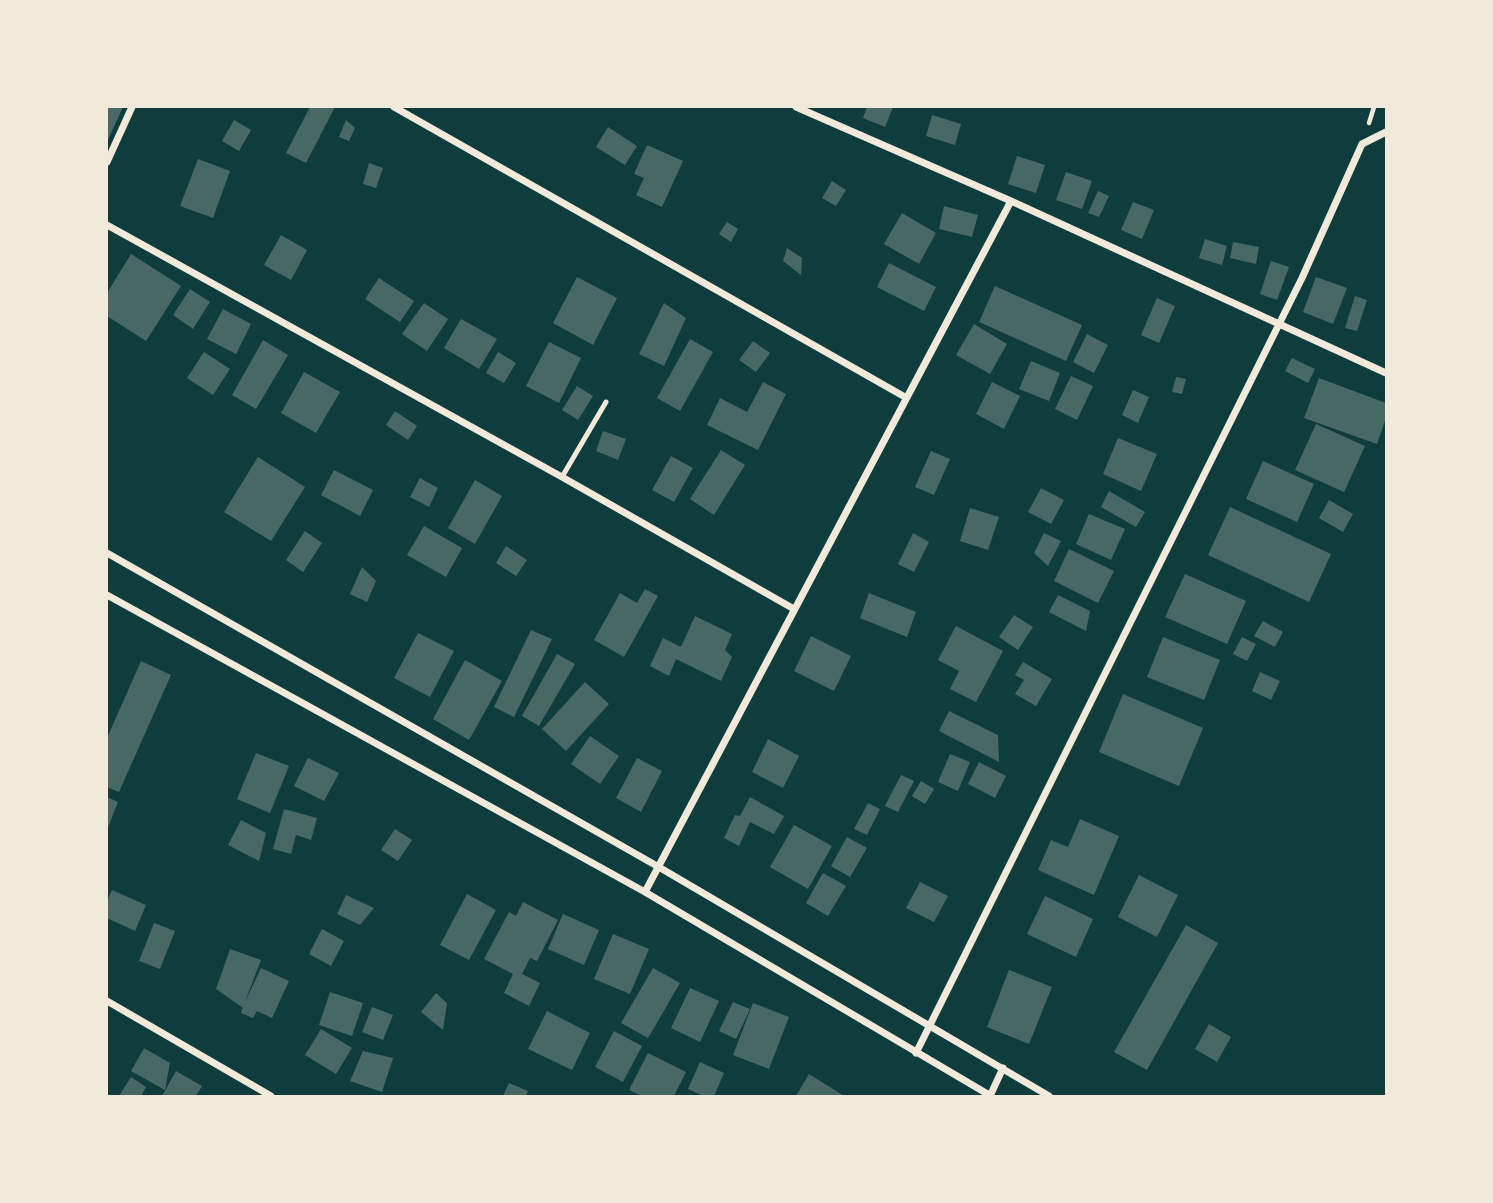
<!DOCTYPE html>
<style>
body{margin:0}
#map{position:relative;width:1493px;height:1203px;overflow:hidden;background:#0f3d3e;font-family:"Crimson Pro",serif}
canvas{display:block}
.frame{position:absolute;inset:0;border:108px solid #f1e9da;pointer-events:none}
</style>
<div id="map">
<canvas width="1493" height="1203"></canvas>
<div class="frame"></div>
</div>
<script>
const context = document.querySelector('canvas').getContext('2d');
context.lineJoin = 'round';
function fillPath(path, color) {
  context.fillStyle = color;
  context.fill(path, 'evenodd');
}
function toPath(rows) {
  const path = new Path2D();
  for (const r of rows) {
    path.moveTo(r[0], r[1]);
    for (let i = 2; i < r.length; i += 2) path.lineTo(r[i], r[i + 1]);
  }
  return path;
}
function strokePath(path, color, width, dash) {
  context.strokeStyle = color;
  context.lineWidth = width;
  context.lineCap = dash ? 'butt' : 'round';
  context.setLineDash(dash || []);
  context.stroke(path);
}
const building = toPath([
 [107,107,123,107,107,142],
 [310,107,335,107,306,163,286,153],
 [867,107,893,107,885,127,863,118],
 [932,115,961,124,955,145,926,136],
 [234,120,251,130,239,151,222,141],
 [346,120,355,128,349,141,339,137],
 [608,127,637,146,625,165,596,147],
 [647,145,683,161,662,207,636,195,644,178,634,174],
 [1017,156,1045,165,1036,193,1008,184],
 [198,159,230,171,213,218,180,206],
 [369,163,383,168,376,188,363,184],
 [1066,172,1092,181,1082,209,1056,200],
 [832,181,846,190,836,206,822,198],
 [1098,191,1109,196,1099,217,1088,213],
 [1133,202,1154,210,1142,239,1121,230],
 [944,206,978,215,972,237,939,229],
 [902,213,936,233,919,264,884,244],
 [727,222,738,229,731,242,719,234],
 [281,235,307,250,291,280,264,265],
 [1205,239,1227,246,1222,265,1199,258],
 [1233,242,1259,247,1256,264,1230,258],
 [787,248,802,258,801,275,783,261],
 [131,254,181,286,146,341,107,316,107,293],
 [1271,261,1289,267,1277,300,1260,294],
 [889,263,936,287,924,311,877,287],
 [577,277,617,298,593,345,553,323],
 [1316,277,1347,288,1333,324,1303,312],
 [379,278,414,301,400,322,365,299],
 [995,286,1082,325,1066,361,979,322],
 [190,289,210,302,193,329,173,315],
 [1355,296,1367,300,1357,331,1345,328],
 [1157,298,1175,306,1159,343,1141,335],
 [424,303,448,319,427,351,402,334],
 [664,303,686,318,664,366,639,354],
 [223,309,251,324,236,354,207,339],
 [461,319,497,339,479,369,444,348],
 [974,324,1007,344,990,374,956,355],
 [1087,334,1108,345,1094,373,1073,362],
 [690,339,713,352,680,411,657,398],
 [263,340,288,355,256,409,232,395],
 [753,341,770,353,756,372,739,360],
 [549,342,581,358,559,403,526,386],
 [204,352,230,369,213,395,187,378],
 [498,352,516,363,504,383,486,373],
 [1292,358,1315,369,1308,383,1285,371],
 [1031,361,1060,373,1049,401,1019,389],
 [304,372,340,392,316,433,281,413],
 [1071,376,1093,386,1077,420,1055,409],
 [1176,377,1186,379,1182,394,1172,392],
 [1319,378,1386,403,1386,418,1377,444,1304,418],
 [763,382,786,394,758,450,707,425,720,398,747,412],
 [992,382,1020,396,1004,429,976,414],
 [577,386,593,396,578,420,562,410],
 [1133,390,1149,397,1138,423,1122,415],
 [395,411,417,426,408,440,386,425],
 [1316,424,1365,446,1344,492,1295,470],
 [603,431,626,439,618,460,596,451],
 [1118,438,1157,454,1141,491,1103,474],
 [721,450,745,465,714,515,690,499],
 [931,451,950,459,934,495,915,487],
 [671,456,693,468,674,502,652,490],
 [258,457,305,487,271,541,224,512],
 [1263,461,1314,484,1297,522,1246,499],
 [334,470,373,490,360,516,321,495],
 [420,478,438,488,429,507,410,497],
 [475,480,502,496,475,544,448,528],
 [1041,488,1064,500,1051,524,1028,512],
 [1109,491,1145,512,1136,527,1101,507],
 [1329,500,1353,514,1343,532,1319,518],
 [1230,507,1331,554,1309,602,1208,555],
 [970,508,999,517,988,550,960,541],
 [1089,514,1125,529,1111,560,1076,544],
 [424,526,462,548,446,577,407,555],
 [305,531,322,543,303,572,286,560],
 [913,533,929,542,914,572,898,564],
 [1044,533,1061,541,1048,566,1034,553],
 [506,546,527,560,516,576,496,563],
 [1069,549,1114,571,1098,603,1054,581],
 [362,567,376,581,367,602,350,594],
 [1185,574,1246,601,1227,644,1165,617],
 [645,589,658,596,624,657,594,640,620,593,637,603],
 [869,593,916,612,907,637,860,618],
 [1058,595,1090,611,1086,631,1049,612],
 [1014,615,1033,627,1018,650,999,637],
 [695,616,732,634,725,650,732,657,721,681,676,659,669,676,650,666,663,638,681,647],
 [1263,621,1283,632,1275,647,1254,636],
 [956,626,1003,651,976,702,950,689,959,671,938,660],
 [531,630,552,639,514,717,494,707],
 [418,633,454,651,430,697,394,678],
 [811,636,851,656,834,691,794,671],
 [1163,637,1220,660,1204,700,1147,677],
 [1242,637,1256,644,1247,661,1233,654],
 [557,654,575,664,539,726,522,716],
 [465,660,502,681,469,740,433,719],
 [141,661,171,675,119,792,107,787,107,738],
 [1023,662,1052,679,1036,706,1015,694,1024,680,1015,675],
 [1260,672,1280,681,1271,700,1252,691],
 [585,682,609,704,566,751,542,729],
 [1123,694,1203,728,1179,786,1099,752],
 [949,711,998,735,999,762,939,731],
 [590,736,619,756,600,784,571,764],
 [768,739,799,756,783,788,752,772],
 [256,753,289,766,270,813,237,799],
 [950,754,970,762,958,791,938,782],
 [308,758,339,773,324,801,294,786],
 [637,758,662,771,641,812,616,798],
 [979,762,1006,776,995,798,968,784],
 [901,775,914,781,898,812,885,806],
 [921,781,934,789,925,804,912,796],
 [107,797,118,802,107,830],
 [750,797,784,816,774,834,750,822,739,846,724,838,735,815,740,816],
 [868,803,880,809,867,835,854,829],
 [284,809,317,818,311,840,296,835,291,854,273,849],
 [1080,819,1119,836,1094,895,1038,870,1051,840,1068,847],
 [241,820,266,833,259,861,228,845],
 [794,825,832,846,808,889,770,867],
 [395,829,412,840,398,861,381,850],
 [847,837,867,848,850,877,831,866],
 [823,873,846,886,828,916,806,903],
 [1139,875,1178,895,1157,937,1118,917],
 [920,882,948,896,934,922,906,908],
 [112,890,146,905,135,931,107,918,107,901],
 [467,894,496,910,469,960,440,945],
 [346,895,374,908,360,925,337,914],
 [1045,896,1093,919,1076,957,1027,934],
 [523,902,558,920,537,961,530,958,522,974,540,983,529,1006,504,993,513,974,484,959,509,912,516,916],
 [563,914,599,930,584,965,548,949],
 [154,923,175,931,160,969,139,961],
 [1186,925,1218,943,1147,1070,1114,1052],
 [322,929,344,941,331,966,309,954],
 [613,934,649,949,630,994,594,979],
 [230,949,261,960,245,1002,261,968,289,981,272,1018,257,1011,253,1018,241,1013,243,1008,216,989],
 [653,968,680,983,648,1038,621,1023],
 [1009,970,1052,987,1029,1044,987,1027],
 [690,988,719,1001,700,1042,671,1028],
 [330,992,363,1003,352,1036,319,1025],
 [436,993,447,1003,443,1030,421,1012],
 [733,1002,750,1009,736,1039,719,1031],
 [753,1003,789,1017,769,1069,733,1055],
 [372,1007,393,1015,383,1040,362,1032],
 [547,1011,590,1033,572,1070,528,1049],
 [1209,1024,1231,1037,1217,1062,1195,1049],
 [321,1029,352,1048,336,1074,305,1055],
 [614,1031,642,1046,623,1082,595,1067],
 [144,1048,170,1063,165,1090,131,1071],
 [363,1051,393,1058,382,1092,350,1081],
 [648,1053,686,1072,674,1096,642,1096,629,1090],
 [700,1062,724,1073,714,1096,703,1096,688,1089],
 [176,1071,202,1086,196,1096,162,1096],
 [809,1074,844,1096,796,1096],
 [131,1077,146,1087,141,1096,119,1096],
 [509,1083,528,1091,526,1096,503,1096]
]);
const path = toPath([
 [1369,123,1374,107]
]);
const service = toPath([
 [562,477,606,402]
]);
const minor = toPath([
 [394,107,905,397],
 [796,107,1011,201,1386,373],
 [107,162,132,107],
 [107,225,562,477,794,609],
 [107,553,657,866,1049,1096],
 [107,595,645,892,991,1096],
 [645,892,1011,201],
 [107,1001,271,1096],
 [916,1053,1302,278,1362,144,1386,132],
 [990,1096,1003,1068]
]);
fillPath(building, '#486865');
strokePath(path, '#f1e9da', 4.5);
strokePath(service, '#f1e9da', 5);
strokePath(minor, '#f1e9da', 7);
</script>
